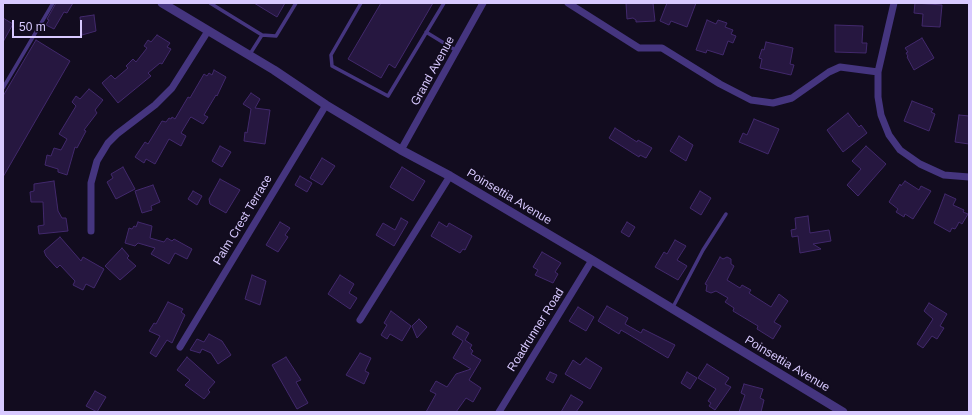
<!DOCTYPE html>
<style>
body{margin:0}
#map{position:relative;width:972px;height:415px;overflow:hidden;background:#120c1f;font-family:Helvetica,sans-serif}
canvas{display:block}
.frame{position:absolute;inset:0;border:4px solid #d8c9ff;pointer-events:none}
.scale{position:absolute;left:12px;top:20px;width:70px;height:18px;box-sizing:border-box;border:2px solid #d8c9ff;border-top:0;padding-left:5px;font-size:12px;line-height:14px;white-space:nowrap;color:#d8c9ff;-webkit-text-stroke:3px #120c1f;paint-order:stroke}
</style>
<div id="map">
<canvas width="972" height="415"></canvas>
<div class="frame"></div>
<div class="scale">50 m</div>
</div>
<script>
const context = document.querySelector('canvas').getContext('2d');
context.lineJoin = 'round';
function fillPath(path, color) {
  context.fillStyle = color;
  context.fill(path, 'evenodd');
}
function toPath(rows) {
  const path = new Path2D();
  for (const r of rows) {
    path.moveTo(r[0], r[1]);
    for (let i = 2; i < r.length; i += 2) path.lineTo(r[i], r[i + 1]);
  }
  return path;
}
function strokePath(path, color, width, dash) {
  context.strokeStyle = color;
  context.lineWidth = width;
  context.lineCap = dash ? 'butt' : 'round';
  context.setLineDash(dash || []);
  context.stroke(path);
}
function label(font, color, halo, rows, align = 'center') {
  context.font = font + ' Helvetica,sans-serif';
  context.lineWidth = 3.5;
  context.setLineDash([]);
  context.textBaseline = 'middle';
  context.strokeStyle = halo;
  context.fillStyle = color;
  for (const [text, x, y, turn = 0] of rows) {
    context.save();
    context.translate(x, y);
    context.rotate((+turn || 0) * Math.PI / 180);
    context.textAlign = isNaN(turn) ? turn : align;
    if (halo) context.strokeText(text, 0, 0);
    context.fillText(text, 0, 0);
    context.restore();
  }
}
const building = toPath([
 [56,3,73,3,67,13,64,12,54,29,46,25,49,20,47,19,56,3],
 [254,3,285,3,277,17,254,3],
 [381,3,433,3,395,68,389,64,381,78,348,59,381,3],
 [626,3,653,3,655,21,636,22,636,20,633,18,627,19,626,3],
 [667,3,696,3,687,27,671,21,669,25,660,21,667,3],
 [915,3,942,5,940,27,922,26,923,14,914,13,915,3],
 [94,15,96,31,82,35,80,17,94,15],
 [3,18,13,24,3,42,3,18],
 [707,20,716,24,718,20,727,23,725,27,733,30,731,34,736,36,733,43,728,41,723,55,707,50,706,53,696,50,707,20],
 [835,25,863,26,862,43,867,43,866,53,835,52,835,25],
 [157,35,170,43,167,47,171,49,162,64,160,63,148,73,151,76,118,103,102,83,111,75,115,79,128,68,126,66,133,59,136,62,147,48,144,46,148,40,151,42,157,35],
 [922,38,934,58,914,70,907,57,908,56,906,53,908,52,905,48,922,38],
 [36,40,70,61,3,177,3,96,36,40],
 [766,42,793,48,790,64,794,65,791,75,760,68,762,59,759,58,762,49,764,50,766,42],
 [214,70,226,77,217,96,216,95,204,115,208,117,203,124,191,117,190,118,181,133,186,136,181,146,169,139,155,164,146,159,144,163,135,157,145,142,148,144,162,121,166,122,169,118,171,119,172,117,175,119,188,97,190,98,204,74,207,76,209,73,212,75,214,70],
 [89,89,103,100,95,110,97,113,84,130,86,131,77,148,75,147,67,175,58,172,58,169,45,165,47,155,51,156,54,148,61,150,67,139,59,134,76,106,72,102,76,96,80,99,89,89],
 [251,93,260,99,255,108,270,110,265,144,244,141,245,132,247,133,251,109,243,104,251,93],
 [912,101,933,109,931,112,935,114,929,131,904,121,912,101],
 [848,113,859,127,861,125,867,133,843,152,827,130,848,113],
 [959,115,969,116,969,144,955,142,959,115],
 [754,119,779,129,768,154,739,142,743,133,747,135,754,119],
 [615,128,637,142,638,140,652,148,646,158,640,155,639,157,609,138,615,128],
 [679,136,693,145,686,161,670,151,679,136],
 [220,146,231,152,222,167,212,161,220,146],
 [866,146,886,164,858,196,847,185,861,169,852,161,866,146],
 [322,158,335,166,322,185,310,178,322,158],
 [123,167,135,189,116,199,107,182,113,178,111,174,123,167],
 [402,167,425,181,413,201,390,187,402,167],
 [300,176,312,183,307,192,295,185,300,176],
 [220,179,240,190,226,213,210,204,209,199,220,179],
 [54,181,58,211,62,218,66,218,68,231,39,234,38,226,44,225,43,202,31,202,30,192,34,191,34,184,54,181],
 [905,181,919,190,921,186,931,191,913,219,905,214,904,217,896,212,898,209,889,202,900,184,901,186,905,181],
 [153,185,160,202,151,206,152,210,142,213,135,191,153,185],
 [193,191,202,196,197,205,188,199,193,191],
 [700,191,711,198,701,215,690,208,700,191],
 [945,194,956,199,953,205,964,210,963,212,968,214,962,224,959,222,957,226,955,229,952,228,950,232,934,223,945,194],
 [808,216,810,233,829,230,831,241,813,244,821,249,800,253,798,236,792,237,791,230,796,229,795,218,808,216],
 [401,218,408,222,394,246,376,235,383,223,395,230,401,218],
 [138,222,152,226,150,238,164,242,167,238,172,241,174,239,192,249,187,259,175,253,169,264,151,254,155,248,138,243,135,246,125,243,129,228,132,229,134,226,136,227,138,222],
 [280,222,290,228,285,235,288,237,278,252,266,245,280,222],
 [439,222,447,227,449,223,472,236,465,250,463,249,460,253,431,236,439,222],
 [627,222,635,227,629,237,621,232,627,222],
 [60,237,81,261,83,257,104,269,94,288,86,284,83,290,73,285,75,281,60,265,57,268,46,256,44,251,60,237],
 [675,240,686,246,677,260,687,266,678,280,655,267,664,252,667,254,675,240],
 [122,248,129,256,127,258,136,266,120,280,105,266,122,248],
 [542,252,561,263,555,272,558,274,553,283,535,275,538,270,533,267,542,252],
 [720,257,723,259,727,257,731,259,731,264,734,266,727,280,740,288,742,285,751,290,749,293,771,307,779,294,788,301,774,322,781,326,773,339,757,329,758,326,733,311,734,308,725,302,728,298,716,291,711,293,706,291,707,285,705,284,720,257],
 [252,275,266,281,260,305,245,299,252,275],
 [340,275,354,284,349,293,357,298,350,309,328,294,340,275],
 [168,302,183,309,181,312,185,315,172,343,167,340,156,357,150,353,160,336,149,331,154,323,156,324,168,302],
 [929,303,947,314,940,326,944,328,937,339,932,336,923,348,917,344,933,319,924,311,929,303],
 [607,306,628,318,625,324,641,333,643,329,675,345,668,358,628,334,621,330,619,334,598,321,607,306],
 [578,307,594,317,586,331,569,321,578,307],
 [391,311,411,326,402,341,390,334,387,339,381,335,387,325,384,323,391,311],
 [419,319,427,327,417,338,412,326,419,319],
 [457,326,469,333,465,340,472,345,470,348,473,351,471,354,481,360,469,380,481,388,473,402,466,398,456,412,426,412,436,394,430,391,436,381,447,387,456,374,471,369,453,358,463,341,452,334,457,326],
 [209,334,222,341,231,355,218,364,211,353,202,349,200,353,190,350,197,339,204,342,209,334],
 [360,353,371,358,365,371,369,373,364,384,346,375,360,353],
 [187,357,215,382,208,390,210,392,204,399,185,385,190,380,177,370,187,357],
 [286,357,301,380,296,382,308,403,297,409,272,365,286,357],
 [586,358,602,368,590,389,565,374,573,360,580,365,586,358],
 [707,364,729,378,725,384,731,387,715,410,709,406,711,403,708,401,716,389,698,378,707,364],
 [550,372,557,375,553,383,546,379,550,372],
 [687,372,697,378,690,389,681,383,687,372],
 [744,384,763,389,760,398,764,400,761,412,739,412,745,395,741,393,744,384],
 [95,391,106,397,97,412,86,406,95,391],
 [571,395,583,402,576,412,561,412,571,395]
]);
const service = toPath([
 [210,3,262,35],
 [361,3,331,55,332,66,388,96,444,3],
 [426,32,457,51],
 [250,54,262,35,276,36,296,3],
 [3,88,53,3],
 [673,307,703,250,726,214]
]);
const minor = toPath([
 [568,3,639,48,662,48,720,84,751,100,773,103,792,98,829,72,840,67,878,72],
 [894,3,878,72,878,97,881,115,889,135,900,150,920,164,944,175,969,177],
 [401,150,483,3],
 [91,231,91,183,97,161,108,143,117,134,155,105,172,88,208,31],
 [360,320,450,176],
 [180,347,326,105],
 [499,412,592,260]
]);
const tertiary = toPath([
 [162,3,274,70,326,105,401,150,450,176,592,260,843,412]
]);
const streetNames = [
 ["Grand Avenue",433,71,-61],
 ["Poinsettia Avenue",509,197,31],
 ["Palm Crest Terrace",243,220,-59],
 ["Roadrunner Road",536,330,-58],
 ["Poinsettia Avenue",787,364,31]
];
fillPath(building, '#261740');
strokePath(building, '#42296c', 1);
strokePath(service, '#45357f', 3.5);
strokePath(minor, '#45357f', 7);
strokePath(tertiary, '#45357f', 9);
label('12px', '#d8c9ff', '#120c1f', streetNames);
</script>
